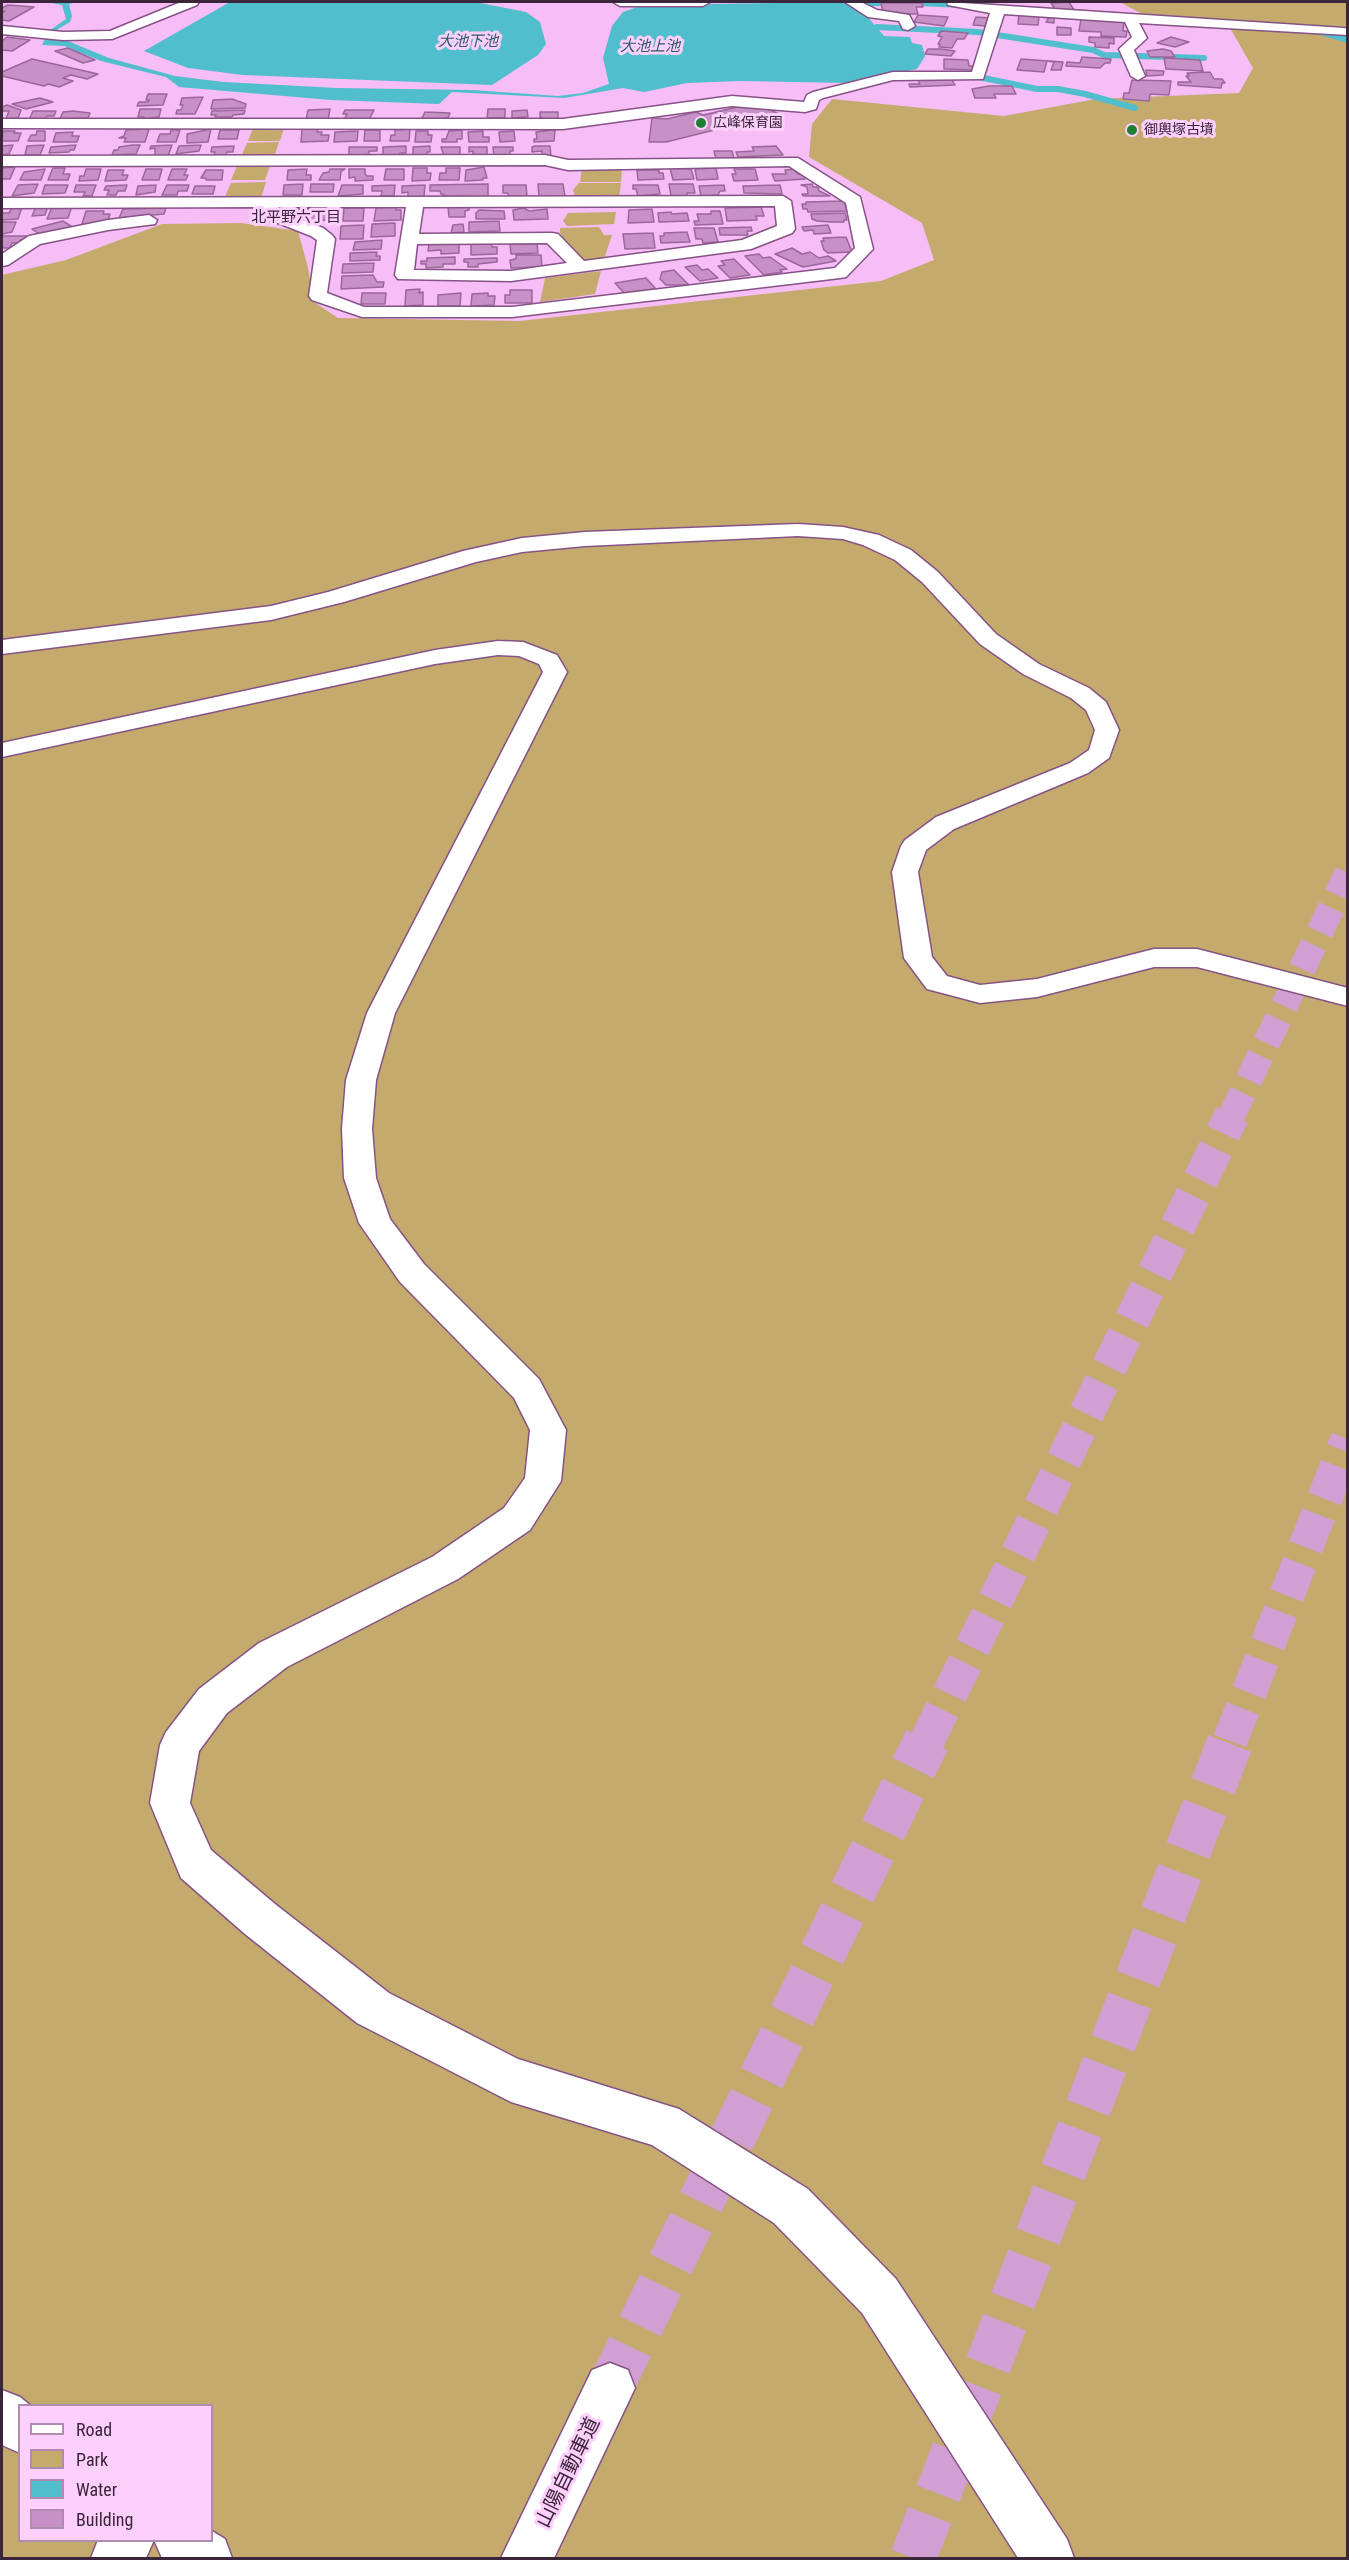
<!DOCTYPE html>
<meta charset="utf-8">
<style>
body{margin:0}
#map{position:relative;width:1349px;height:2560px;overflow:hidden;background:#f6bdf6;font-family:"Roboto Condensed",sans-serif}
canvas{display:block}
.frame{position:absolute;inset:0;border:3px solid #3b253b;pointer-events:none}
.legend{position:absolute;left:18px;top:2404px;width:195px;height:138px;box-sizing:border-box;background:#fdcffc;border:2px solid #af8baf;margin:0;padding:8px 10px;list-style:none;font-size:18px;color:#3b253b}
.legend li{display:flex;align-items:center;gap:12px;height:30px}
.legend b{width:30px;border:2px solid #af8baf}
</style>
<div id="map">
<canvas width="1349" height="2560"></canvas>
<div class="frame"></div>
<ul class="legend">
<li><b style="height:8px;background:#fff"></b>Road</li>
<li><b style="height:16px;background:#c4aa6d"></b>Park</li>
<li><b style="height:16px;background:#50becc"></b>Water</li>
<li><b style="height:16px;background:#c790c6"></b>Building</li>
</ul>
</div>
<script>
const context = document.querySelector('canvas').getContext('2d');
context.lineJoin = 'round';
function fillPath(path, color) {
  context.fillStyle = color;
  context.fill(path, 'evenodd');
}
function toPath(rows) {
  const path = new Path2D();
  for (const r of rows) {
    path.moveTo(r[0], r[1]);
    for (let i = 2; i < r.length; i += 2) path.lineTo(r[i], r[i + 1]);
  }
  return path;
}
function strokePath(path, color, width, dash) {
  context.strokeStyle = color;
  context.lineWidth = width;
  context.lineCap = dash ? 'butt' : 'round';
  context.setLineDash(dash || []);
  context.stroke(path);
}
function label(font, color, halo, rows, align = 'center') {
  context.font = font + ' "Roboto Condensed","Noto Sans JP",sans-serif';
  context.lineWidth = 6;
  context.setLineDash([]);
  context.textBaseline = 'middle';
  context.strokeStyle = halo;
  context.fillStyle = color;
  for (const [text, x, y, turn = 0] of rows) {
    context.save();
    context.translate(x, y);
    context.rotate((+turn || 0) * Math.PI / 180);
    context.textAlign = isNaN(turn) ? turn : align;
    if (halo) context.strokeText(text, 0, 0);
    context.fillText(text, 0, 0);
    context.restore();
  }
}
const green = toPath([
 [1120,2,1347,2,1347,2558,2,2558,2,275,66,260,162,224,241,223,298,231,308,268,314,302,338,318,520,321,881,281,934,260,922,223,809,157,812,124,832,99,1004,116,1096,99,1239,93,1253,68,1230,28,1142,14],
 [20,2406,212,2406,212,2540,20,2540],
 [253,128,284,128,280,141,248,141],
 [279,142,274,157,241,157,247,143],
 [237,166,270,166,265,180,231,180],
 [622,167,621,182,580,182,582,168],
 [266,182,261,198,224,199,231,183],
 [579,183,621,183,619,197,575,198,573,190],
 [616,212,614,224,567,226,563,221,568,213],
 [599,227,604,235,612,235,604,259,588,261,576,258,560,233,560,228],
 [601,271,595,294,540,302,545,278]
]);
const water = toPath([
 [46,2,78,2,69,4,72,16,70,22,58,29,54,38,63,39,109,58,175,76,223,82,337,88,472,90,558,96,583,93,609,84,603,58,612,26,623,12,643,5,846,2,867,16,884,36,910,37,912,43,922,45,925,56,917,69,849,83,740,81,687,83,644,92,623,88,564,98,452,92,439,104,331,100,179,87,166,77,101,61,64,46,42,45,49,31,66,19,62,5],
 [230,2,475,2,526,12,540,22,546,44,538,55,492,85,243,75,188,68,144,51]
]);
const stream = toPath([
 [850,4,902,2,962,5],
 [877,27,978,32,1093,50,1104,55,1204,58],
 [1311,29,1348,40],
 [969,75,1037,89,1058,89,1085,94,1135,108]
]);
const building = toPath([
 [1069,2,1074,10,1055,9,1051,3,1069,2],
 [881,3,922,3,923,7,916,7,918,14,898,14,883,12,881,3],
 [8,5,34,7,9,21,2,20,2,13,5,11,2,11,2,8,8,5],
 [1019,14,1054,16,1054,23,1046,22,1049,18,1039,17,1038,25,1018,24,1019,14],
 [918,15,948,17,944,26,914,22,918,15],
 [976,17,990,18,986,26,973,25,976,17],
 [1081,19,1124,21,1123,31,1127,31,1126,37,1101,36,1101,32,1079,31,1081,19],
 [1057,27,1071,28,1071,35,1057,35,1057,27],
 [941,31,968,33,964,39,957,39,952,48,939,47,940,44,938,44,942,37,938,36,941,31],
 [7,37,30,40,12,51,2,50,2,41,7,37],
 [1089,37,1114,38,1114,44,1109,43,1109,48,1095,47,1095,43,1089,42,1089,37],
 [1171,37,1189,42,1175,47,1157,43,1171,37],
 [68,48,95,60,83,63,55,51,68,48],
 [928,49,941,49,955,51,951,56,925,54,928,49],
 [1163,49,1171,51,1175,57,1150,57,1147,51,1163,49],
 [1082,57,1111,59,1110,63,1105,63,1100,68,1066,66,1067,62,1080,63,1082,57],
 [1164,58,1200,60,1203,71,1166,69,1164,58],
 [32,59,98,74,87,79,71,75,63,78,73,81,59,87,48,84,44,86,2,76,2,72,32,59],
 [944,59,968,60,969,66,974,66,974,70,944,69,944,59],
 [1021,59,1063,62,1061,70,1051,70,1054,62,1047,61,1044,72,1017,70,1021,59],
 [1146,70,1164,71,1163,75,1147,76,1146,70],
 [1210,72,1214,79,1222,79,1225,83,1222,83,1221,88,1178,85,1178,82,1191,82,1186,76,1189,76,1187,73,1210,72],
 [951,78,955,85,910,87,909,84,920,84,918,80,951,78],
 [1132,80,1171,81,1169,95,1150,94,1149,101,1123,99,1124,93,1129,93,1132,80],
 [989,86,1012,86,1016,94,994,94,996,98,975,98,972,89,989,86],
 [148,94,167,94,163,105,137,106,139,102,148,102,149,100,146,100,148,94],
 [203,97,195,114,176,114,177,110,181,110,183,105,180,105,182,98,203,97],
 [40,98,53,102,26,109,12,104,40,98],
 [232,99,246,104,245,108,211,109,213,100,232,99],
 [755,103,779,114,666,142,649,142,652,118,667,119,696,112,703,115,755,103],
 [7,105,21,110,18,118,6,119,9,111,2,111,2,107,7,105],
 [140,109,161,109,159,117,144,119,144,117,138,117,140,109],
 [330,109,328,120,306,120,308,110,330,109],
 [488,109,505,109,505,118,487,118,488,109],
 [245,110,244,114,233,115,232,117,215,117,216,115,211,115,212,111,245,110],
 [345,110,374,110,369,120,344,120,347,114,343,114,345,110],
 [527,110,528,117,512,118,512,111,527,110],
 [33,111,56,111,54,116,47,116,45,120,29,120,33,111],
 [63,112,73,111,90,113,88,118,60,119,63,112],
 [425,112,450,113,448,118,421,120,425,112],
 [540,112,558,112,558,120,544,119,540,117,540,112],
 [149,129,145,142,124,142,126,138,119,138,124,136,126,130,149,129],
 [211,129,208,142,187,143,187,134,211,129],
 [302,129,318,129,317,132,322,132,321,135,329,135,328,141,301,142,302,129],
 [410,129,409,141,390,141,391,135,395,135,395,130,410,129],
 [171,130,180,130,176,142,157,142,160,134,170,134,171,130],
 [220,130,239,130,237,139,218,139,220,130],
 [365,130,380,130,380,141,364,141,365,130],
 [462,130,462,139,457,139,457,142,442,142,442,139,446,139,449,131,462,130],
 [551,130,555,130,554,141,534,142,534,139,537,139,536,132,551,130],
 [3,131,15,131,14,133,21,133,18,141,2,141,3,131],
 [37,131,45,131,45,141,28,141,31,135,36,135,37,131],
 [358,131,357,141,334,142,335,132,358,131],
 [416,131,428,131,428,135,432,135,431,142,415,142,416,131],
 [483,131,483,137,489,137,489,142,469,142,468,132,483,131],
 [514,131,515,141,500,142,499,132,514,131],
 [73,132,72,136,79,136,77,142,53,142,56,133,73,132],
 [13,145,9,154,2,155,2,146,13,145],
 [44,145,40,155,25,155,27,146,44,145],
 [76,145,74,150,70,150,69,152,49,153,51,147,76,145],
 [133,145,140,145,136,154,112,155,114,150,118,150,119,147,133,145],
 [172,145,168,156,155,156,155,148,150,149,151,146,172,145],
 [201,145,199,151,176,154,179,146,201,145],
 [234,146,233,152,227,152,226,155,214,155,215,152,211,152,212,147,234,146],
 [406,146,406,153,400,153,400,156,383,157,383,147,406,146],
 [430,146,430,152,427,152,427,156,413,157,413,147,430,146],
 [535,146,550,146,551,156,542,156,542,151,532,152,532,147,535,146],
 [776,146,783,155,738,157,736,152,754,151,752,147,776,146],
 [349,147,377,147,377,151,369,151,369,154,365,155,349,156,349,147],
 [441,147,460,147,460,156,444,156,441,147],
 [469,147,487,147,487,156,473,156,473,151,469,152,469,147],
 [493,147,513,147,513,151,510,151,510,155,494,156,493,147],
 [714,151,732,151,734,158,716,159,714,151],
 [15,167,10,179,2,179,2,168,15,167],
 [484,167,487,178,483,178,483,180,465,181,466,170,484,167],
 [53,168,65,168,63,174,70,174,68,180,48,180,53,168],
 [413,168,427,168,427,173,431,173,430,180,412,181,413,168],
 [446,168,460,168,459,180,439,180,440,173,446,173,446,168],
 [670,168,691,169,694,179,673,180,670,168],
 [716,168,718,179,697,180,695,169,716,168],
 [45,169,41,180,20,180,24,172,45,169],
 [86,169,101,169,98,180,79,181,80,176,84,176,86,169],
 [146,169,162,169,159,180,142,180,146,169],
 [172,169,187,169,184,175,188,175,186,180,168,180,172,169],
 [307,169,306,175,311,175,311,180,287,180,288,170,307,169],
 [330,169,345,169,341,171,340,180,319,180,323,173,329,172,330,169],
 [349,169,365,169,365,174,367,176,373,176,373,180,355,181,355,177,349,178,349,169],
 [386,169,404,169,404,180,384,180,386,169],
 [734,169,755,169,758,180,734,181,732,174,736,174,734,169],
 [796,169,798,174,803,174,805,179,775,181,772,174,786,174,785,170,796,169],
 [108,170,124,170,122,175,128,175,126,180,105,181,108,170],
 [206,170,223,170,222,180,206,180,206,178,201,178,206,170],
 [637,170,659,170,659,173,663,173,664,179,638,180,637,170],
 [38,184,34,193,12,196,18,185,38,184],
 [303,184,302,195,283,195,284,185,303,184],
 [311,184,334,184,333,192,310,192,311,184],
 [488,184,488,197,447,196,441,194,440,191,430,191,430,185,488,184],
 [538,184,563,184,565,196,539,197,538,184],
 [669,184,693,184,695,193,687,193,687,196,671,196,669,184],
 [812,184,813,187,818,187,819,191,830,196,803,196,802,194,808,194,807,187,801,185,812,184],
 [45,185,68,185,65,193,42,194,45,185],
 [76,185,96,185,92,196,83,196,85,192,74,192,76,185],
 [127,185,125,191,118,191,116,195,107,195,109,190,104,190,106,186,127,185],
 [156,185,155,192,136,195,138,186,156,185],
 [167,185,189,185,187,191,178,191,177,195,162,195,167,185],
 [342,185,363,185,363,194,338,196,342,185],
 [395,185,394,196,381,196,382,191,372,191,372,186,395,185],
 [425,185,424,197,408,197,408,192,402,193,402,186,425,185],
 [503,185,526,185,527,196,508,196,508,193,503,193,503,185],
 [633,185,658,185,660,194,638,196,636,189,633,189,633,185],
 [724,185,725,191,720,191,718,195,701,196,699,186,724,185],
 [780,185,782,194,744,193,743,186,780,185],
 [195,186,215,186,213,194,192,194,195,186],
 [844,201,847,211,808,212,807,209,803,209,802,204,806,204,806,202,844,201],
 [48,206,45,215,32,216,36,207,48,206],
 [72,206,68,218,47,219,52,207,72,206],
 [22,207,18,219,2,220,2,213,9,213,12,208,22,207],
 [396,207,396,210,401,210,401,220,374,221,376,208,396,207],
 [448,207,469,207,469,210,465,211,465,217,449,217,448,207],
 [761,207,764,216,756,216,757,220,727,221,725,208,761,207],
 [166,208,164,214,119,218,123,209,166,208],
 [329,208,327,220,303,221,304,215,292,216,294,209,329,208],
 [344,208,364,208,363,221,343,221,344,208],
 [524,208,529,211,547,209,548,219,514,220,513,210,524,208],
 [652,209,654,222,628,223,629,210,652,209],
 [479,210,504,211,505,219,476,219,476,213,479,210],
 [86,211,104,211,103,214,110,214,108,221,101,221,100,224,82,224,86,211],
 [711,211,720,211,723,224,695,225,694,221,699,221,697,214,711,214,711,211],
 [671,212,672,214,687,213,689,221,659,222,658,213,671,212],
 [845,213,847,220,844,220,844,222,831,222,817,221,812,219,811,214,845,213],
 [63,221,74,228,39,234,32,229,63,221],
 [499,221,500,231,469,232,469,222,499,221],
 [2,222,16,222,12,232,2,234,2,222],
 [395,223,395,236,371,237,372,224,395,223],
 [463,224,464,232,451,233,453,225,463,224],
 [364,225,363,239,340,239,341,226,364,225],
 [828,225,831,233,814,234,813,230,804,231,802,227,828,225],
 [751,227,752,231,747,231,748,235,720,235,719,228,751,227],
 [694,228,714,228,718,242,703,243,702,239,696,239,694,228],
 [687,232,690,242,661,243,660,236,664,236,664,233,687,232],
 [653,233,655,248,625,249,623,234,653,233],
 [2,236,27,236,26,240,21,240,19,243,12,243,10,248,2,248,2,236],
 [846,237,852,252,828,253,824,250,821,241,824,241,823,238,846,237],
 [382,240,381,249,353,250,355,242,382,240],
 [459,243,459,253,441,254,441,250,428,251,429,244,459,243],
 [537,243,538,253,511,254,510,244,537,243],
 [471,244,492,244,492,247,497,247,497,254,471,255,471,244],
 [792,248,802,254,810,252,819,258,828,256,836,261,803,267,775,254,792,248],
 [377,252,376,256,380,256,380,260,350,261,350,253,377,252],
 [759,254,763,258,770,257,787,269,780,270,782,272,764,275,745,256,759,254],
 [516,255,541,255,542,267,511,268,510,260,516,259,516,255],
 [455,257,455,264,443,264,443,267,426,268,426,264,421,264,421,261,427,261,427,258,455,257],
 [497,258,497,262,478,264,478,267,468,267,468,262,464,262,464,259,497,258],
 [734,259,750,275,730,278,718,266,725,265,721,261,734,259],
 [374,263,373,272,342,273,343,264,374,263],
 [697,265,702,270,708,269,718,278,700,281,685,267,697,265],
 [674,270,689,285,666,285,660,279,662,272,674,270],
 [373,275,377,282,384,282,383,287,341,289,342,276,373,275],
 [646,278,656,289,624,293,615,283,646,278],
 [420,289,419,293,423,292,423,305,405,306,406,290,420,289],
 [510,290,532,290,532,303,505,303,505,295,510,295,510,290],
 [362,293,386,293,385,304,361,304,362,293],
 [461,293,460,306,438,306,438,295,461,293],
 [488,293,488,296,495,296,494,305,471,306,472,294,488,293]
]);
const highwayTunnelFar2 = toPath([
 [1231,1117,1348,873]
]);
const highwayTunnelFar1 = toPath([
 [927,1741,1232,1115],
 [1230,1741,1348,1439]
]);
const highwayTunnel = toPath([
 [610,2388,927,1740],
 [913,2558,1231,1740]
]);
const minor = toPath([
 [181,2,199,2,197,5,112,39,63,40,2,34,2,26,63,32,110,31,181,2],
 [613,2,710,2,703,6,620,6,613,2],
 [845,2,861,2,877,10,909,15,915,26,908,30,903,29,899,21,868,17,845,2],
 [947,2,1344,28,1348,29,1348,35,1139,23,1147,38,1134,50,1145,76,1138,80,1131,76,1119,49,1132,37,1125,22,1004,14,983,79,893,80,823,98,819,100,816,109,805,112,732,106,563,129,2,128,2,119,563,119,732,96,804,102,807,95,813,92,893,72,972,72,990,13,948,5,947,2],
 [545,155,568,160,798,158,860,197,873,249,846,277,840,278,512,317,362,317,312,300,309,296,317,240,311,236,263,217,261,207,2,208,2,198,783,196,791,201,795,229,792,233,751,249,511,281,398,279,395,275,406,207,278,207,278,211,323,228,332,235,335,239,327,293,364,307,512,307,835,268,855,248,846,203,789,166,568,170,545,165,2,166,2,156,545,155],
 [775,206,777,226,742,240,584,261,558,234,552,233,419,234,423,207,775,206],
 [547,243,567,263,511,271,414,270,417,244,547,243],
 [149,215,157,220,155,224,108,230,40,244,8,265,2,266,2,254,29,236,108,220,149,215],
 [798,524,843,527,879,535,911,550,938,572,996,634,1039,664,1089,688,1106,702,1119,730,1109,758,1088,773,954,829,926,850,918,872,932,957,947,976,980,985,1037,979,1154,949,1197,949,1348,988,1348,1006,1197,967,1154,967,1037,997,980,1003,927,989,904,958,892,872,901,846,905,840,936,817,1070,763,1089,750,1095,730,1086,710,1071,698,1023,674,980,644,922,582,895,560,863,545,843,539,798,536,585,546,522,552,476,562,344,602,271,620,2,654,2,640,271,606,328,592,463,551,522,538,585,532,798,524],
 [498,641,523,642,557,655,567,672,395,1013,376,1080,372,1129,376,1178,390,1219,424,1264,539,1379,566,1430,561,1481,530,1530,458,1579,287,1667,227,1713,199,1751,190,1803,211,1850,275,1904,389,1993,518,2059,679,2109,808,2189,896,2279,1067,2539,1074,2558,1018,2558,862,2313,774,2223,652,2145,511,2102,357,2023,245,1934,181,1878,150,1803,160,1745,166,1732,199,1689,259,1643,432,1557,504,1508,525,1478,530,1430,514,1398,400,1282,359,1223,344,1178,342,1129,346,1080,367,1013,543,672,539,664,519,656,498,655,435,664,2,757,2,743,435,650,498,641],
 [2,2390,20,2397,31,2406,20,2406,20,2453,2,2445,2,2390],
 [212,2531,225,2539,232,2558,162,2558,154,2540,212,2540,212,2531],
 [98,2540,154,2540,146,2558,91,2558,98,2540]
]);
const highway = toPath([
 [610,2363,628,2370,635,2388,554,2558,501,2558,592,2370,610,2363]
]);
const markers = [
 [701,123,6,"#1c7f32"],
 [1132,130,6,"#1c7f32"]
];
const farPoinames = [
 ["広峰保育園",713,123],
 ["御輿塚古墳",1144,130]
];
const farWaternames = [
 ["大池下池",468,42],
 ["大池上池",650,47]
];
const farNeighbourhoodnames = [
 ["北平野六丁目",296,218]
];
const nearStreetnames = [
 ["山陽自動車道",569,2473,-64]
];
fillPath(green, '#c4aa6d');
fillPath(water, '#50becc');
strokePath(stream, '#50becc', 6);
fillPath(building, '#c790c6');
strokePath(building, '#9b679b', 1.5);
strokePath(highwayTunnelFar2, '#d19fd1', 27, [27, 14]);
strokePath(highwayTunnelFar1, '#d19fd1', 35, [35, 17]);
strokePath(highwayTunnel, '#d19fd1', 46, [46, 23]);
strokePath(minor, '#855386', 3);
strokePath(highway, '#855386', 3);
fillPath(minor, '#fff');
fillPath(highway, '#fff');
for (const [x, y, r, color] of markers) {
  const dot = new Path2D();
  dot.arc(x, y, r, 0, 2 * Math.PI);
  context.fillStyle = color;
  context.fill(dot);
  strokePath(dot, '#fdcffc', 2);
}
label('14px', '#3b253b', '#fdcffc', farPoinames, 'left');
label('italic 15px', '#2b5a61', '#fdcffc', farWaternames);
label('15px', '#3b253b', '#fdcffc', farNeighbourhoodnames);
label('20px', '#3b253b', '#fdcffc', nearStreetnames);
</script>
